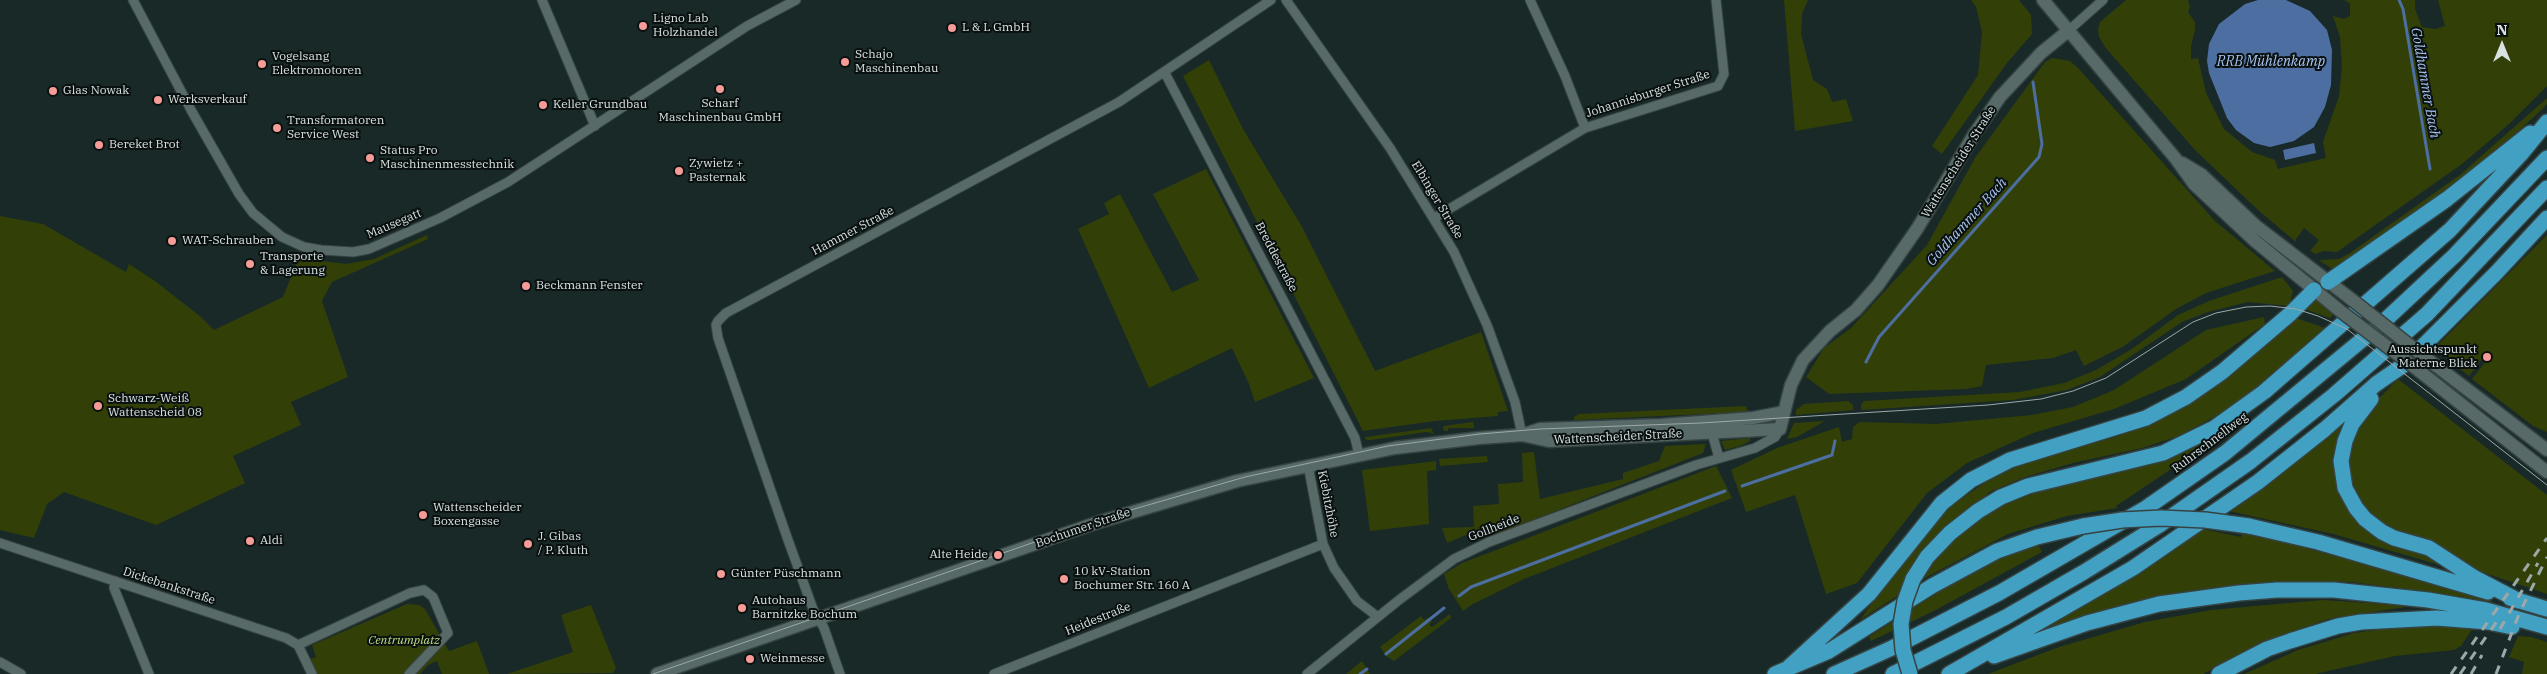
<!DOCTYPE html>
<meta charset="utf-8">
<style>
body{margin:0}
#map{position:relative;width:2547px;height:674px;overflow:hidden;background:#182928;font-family:"IBM Plex Serif",serif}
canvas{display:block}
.north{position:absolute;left:2477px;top:20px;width:50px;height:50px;-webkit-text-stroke:4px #09100f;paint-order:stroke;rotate:0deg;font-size:14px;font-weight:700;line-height:20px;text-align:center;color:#d7e2e1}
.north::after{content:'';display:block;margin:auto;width:18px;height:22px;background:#d7e2e1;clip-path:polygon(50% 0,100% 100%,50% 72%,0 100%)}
</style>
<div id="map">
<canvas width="2547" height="674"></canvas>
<div class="north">N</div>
</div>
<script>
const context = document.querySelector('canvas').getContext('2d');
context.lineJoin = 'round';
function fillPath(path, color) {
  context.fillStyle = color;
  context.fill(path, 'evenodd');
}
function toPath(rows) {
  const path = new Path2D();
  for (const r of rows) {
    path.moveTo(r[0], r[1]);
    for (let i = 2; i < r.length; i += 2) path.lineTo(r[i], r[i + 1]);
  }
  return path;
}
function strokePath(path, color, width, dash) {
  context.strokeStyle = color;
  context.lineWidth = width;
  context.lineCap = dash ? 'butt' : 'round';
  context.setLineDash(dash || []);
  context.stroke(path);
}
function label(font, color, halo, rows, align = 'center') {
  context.font = font + ' "IBM Plex Serif",serif';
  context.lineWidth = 4;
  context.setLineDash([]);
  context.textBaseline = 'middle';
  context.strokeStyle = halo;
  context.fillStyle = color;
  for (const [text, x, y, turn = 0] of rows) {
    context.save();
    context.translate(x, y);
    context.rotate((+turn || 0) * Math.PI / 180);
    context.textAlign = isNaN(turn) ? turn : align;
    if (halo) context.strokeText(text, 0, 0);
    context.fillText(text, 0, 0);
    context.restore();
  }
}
const green = toPath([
 [1784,0,1808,0,1802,14,1801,34,1813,80,1827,89,1832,102,1846,99,1853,121,1795,131],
 [1971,0,2019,0,2031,15,2032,34,2007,63,1942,154,1932,146,1978,75,1982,32,1976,7],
 [2126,0,2188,0,2190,7,2188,12,2195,22,2195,30,2191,46,2191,59,2198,58,2206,93,2224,129,2252,152,2275,160,2278,169,2326,158,2323,142,2339,96,2342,67,2340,37,2333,16,2344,19,2350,16,2350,3,2344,0,2415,0,2415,9,2422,27,2435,29,2445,26,2438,0,2547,0,2547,86,2509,124,2462,164,2337,252,2323,251,2316,254,2310,251,2319,240,2304,228,2296,239,2296,242,2258,210,2195,150,2105,47,2099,37,2098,29,2100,22],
 [2052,58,2070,61,2078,68,2215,221,2275,271,2206,293,2176,309,2124,346,2084,366,2076,350,2053,358,1986,365,1982,386,1966,389,1829,394,1806,377,1824,348,1851,328,1927,245,1975,158,2045,62],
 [1209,60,1243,129,1302,227,1375,371,1481,332,1508,411,1498,412,1498,416,1435,421,1363,431,1183,76],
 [2547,98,2547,104,2535,116,2470,174,2337,268,2332,269,2319,260,2339,259,2350,253,2461,174],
 [1206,169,1314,378,1255,402,1249,384,1232,348,1149,388,1078,229,1109,214,1104,203,1120,194,1172,292,1199,280,1153,194],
 [0,216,43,224,126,272,129,264,155,281,201,317,214,330,283,297,299,258,346,264,374,259,427,235,428,239,332,282,322,301,348,377,291,402,301,425,233,456,245,483,156,525,64,492,47,504,34,538,0,530],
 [2547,235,2547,432,2533,426,2472,379,2486,361,2488,362,2493,357,2487,352,2469,376,2451,362,2452,360,2437,346],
 [2282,277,2293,291,2289,306,2248,302,2208,312,2182,322,2100,377,2067,390,2013,400,1861,410,1861,405,1864,401,2020,392,2064,383,2096,370,2132,349,2178,315,2209,301],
 [2316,300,2320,301,2336,312,2330,318,2302,308],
 [2264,317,2265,324,2186,379,2114,409,2033,433,1967,463,1927,493,1857,583,1826,594,1795,495,1746,512,1731,470,1777,448,1839,427,1842,442,1852,439,1853,427,1860,422,1936,424,2032,415,2073,407,2114,390,2206,330],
 [2296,318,2328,329,2256,389,2225,411,2179,436,2142,448,2073,463,2025,477,1989,492,1955,535,2003,505,2044,489,2205,440,2207,445,2116,506,2117,508,2067,516,2008,534,1923,579,1860,620,1913,543,1952,505,1998,474,2037,458,2119,436,2182,406],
 [2398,379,2547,495,2547,594,2473,569,2430,541,2404,534,2384,525,2367,511,2357,496,2349,478,2349,452,2359,419],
 [1848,401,1853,405,1853,410,1796,415,1796,410,1804,404],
 [1746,406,1748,412,1574,420,1574,417,1579,414],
 [1825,421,1797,437,1787,439,1794,423],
 [1473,422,1474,428,1448,428,1448,431,1445,431,1443,429,1443,426],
 [2343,424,2339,432,2335,457,2336,481,2344,502,2355,518,2433,556,2450,568,2333,534,2229,511,2286,470],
 [1431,428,1434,434,1427,432,1371,440,1366,440,1365,437],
 [1750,438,1750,441,1740,446,1725,450,1721,441],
 [1706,444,1703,453,1515,527,1475,541,1471,533,1447,543,1442,528,1474,527,1473,506,1499,504,1498,484,1523,482,1522,453,1534,452,1540,499,1623,479,1623,473,1659,461,1665,446],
 [1487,456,1488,462,1440,466,1439,459],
 [1436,461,1436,470,1427,471,1429,524,1370,531,1362,470],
 [1716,466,1732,498,1524,579,1473,604,1463,611,1449,589,1444,574,1462,563],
 [2202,529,2241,537,2242,533,2277,540,2492,600,2489,604,2430,592,2351,582,2306,581,2258,583,2195,590,2141,600,2050,627,2050,625,2154,562],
 [2039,546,2042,552,1934,611,1871,641,1869,637,1956,581,1989,563,2030,547],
 [2323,600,2412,606,2328,619,2270,640,2203,674,1988,674,2059,647,2145,622,2211,610],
 [407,604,419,605,425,609,449,651,477,641,489,674,442,674,437,661,428,665,420,674,317,674,310,659,316,657,312,645],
 [591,605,616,668,613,673,507,674,573,652,561,615],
 [1450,614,1451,618,1394,661,1386,656,1380,647,1421,616,1424,620,1429,618,1432,621,1429,625,1432,627],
 [2415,625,2460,625,2473,628,2461,646,2454,650,2395,656,2315,674,2244,674,2298,650,2354,633],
 [2518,636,2531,637,2547,642,2547,674,2522,674,2524,662,2509,657],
 [1362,661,1370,674,1346,674]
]);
const water = toPath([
 [2258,0,2286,0,2310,11,2327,30,2332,50,2331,85,2325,107,2314,127,2294,141,2270,147,2254,143,2236,130,2227,118,2209,73,2207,61,2209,44,2219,24,2245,4],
 [2314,143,2316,153,2285,160,2283,150]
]);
const stream = toPath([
 [2399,0,2403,9,2430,169],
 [1866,362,1879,337,2039,157,2042,144,2033,82],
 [1742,486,1832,455,1835,441],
 [1459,596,1471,587,1725,491],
 [1386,654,1444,608],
 [1360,674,1367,669]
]);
const street = toPath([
 [133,0,191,110,239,194,253,213,282,237,304,247,321,250,353,252,369,249,440,218,508,182,747,26,796,0],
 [542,0,595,126],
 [1286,0,1390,148,1454,252,1487,325,1515,402,1522,435],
 [1530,0,1565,76,1585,128],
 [2068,31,2103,0],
 [1165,73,1355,438,1359,455],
 [1434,218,1585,128,1718,86,1724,74,1716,0],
 [1712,433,1719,458],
 [1308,465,1323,544,1334,568,1357,601,1378,617],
 [0,543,286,638,298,645,312,674],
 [115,581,114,588,149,674],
 [298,645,410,593,424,590,433,597,448,633,409,674],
 [0,662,21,674],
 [840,674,824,628,813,609,788,540,718,338,716,325,718,321,726,313,1119,102,1271,0],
 [994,674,1323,544],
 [1307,674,1399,600,1454,559,1489,542,1696,465,1755,448,1775,437,1780,429]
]);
const secondary = toPath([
 [2043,0,2176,159,2194,184,2255,241,2339,310],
 [2182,163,2202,175,2256,226,2351,299],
 [2422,355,2547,450],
 [2418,370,2547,472],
 [1522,435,1549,441,1780,429,1791,385,1803,360,1830,331,1856,310,1878,285,1917,229,1975,133,2000,97,2041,53,2068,31],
 [657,674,1099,522,1237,481,1395,448,1479,438,1522,435,1540,429,1661,425,1753,418,1784,412]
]);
const highway = toPath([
 [2328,282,2447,199,2530,133],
 [2371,399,2352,424,2345,441,2341,461,2345,488,2356,508,2365,519,2382,532,2394,538,2429,548,2475,578,2519,601],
 [2249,526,2318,542,2488,592],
 [1913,579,1927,557,1950,533,1978,511,2001,497,2028,486,2163,453,2214,428,2264,392,2450,230,2521,154,2547,122],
 [2510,598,2547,609],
 [1994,656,2087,623,2159,604,2239,593,2277,590,2334,590,2428,600,2486,610,2547,627],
 [1789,667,1869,594,1942,503,1971,480,2010,460,2146,418,2186,397,2222,372,2290,314,2314,290],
 [1775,674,1829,651,1932,586,1997,551,2037,537,2083,526],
 [1834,674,1892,648,1999,593,2146,508,2225,453,2380,325,2455,255,2547,158],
 [1893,674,2006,617,2084,572,2158,526,2251,461,2334,395,2427,314,2547,188],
 [1949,674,2133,568,2258,482,2325,429,2376,384,2405,364,2497,272,2547,218],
 [2219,674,2267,649,2290,641,2338,626,2361,622,2437,618,2488,622,2512,627]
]);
const tram = toPath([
 [653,674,1110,516,1245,477,1388,446,1480,434,1540,429,1701,423,1988,405,2041,399,2073,391,2106,378,2193,322,2216,313,2246,307,2270,306,2296,309,2318,316,2347,329,2547,485]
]);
const rail = toPath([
 [2500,629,2538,563],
 [2451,674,2547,538],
 [2460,674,2500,617],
 [2471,674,2482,655],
 [2496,674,2519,614,2547,557]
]);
const secondaryBridge = toPath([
 [2351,299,2422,355],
 [2339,310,2418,370]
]);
const highwayBridge = toPath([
 [2083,526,2122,520,2161,518,2205,520,2249,526],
 [1910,674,1903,650,1901,624,1905,601,1913,579]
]);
const markers = [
 [643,26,5,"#f59b98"],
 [952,28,5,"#f59b98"],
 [845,62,5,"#f59b98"],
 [262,64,5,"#f59b98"],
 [720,89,5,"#f59b98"],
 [53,91,5,"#f59b98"],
 [158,100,5,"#f59b98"],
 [543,105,5,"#f59b98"],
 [277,128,5,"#f59b98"],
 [99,145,5,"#f59b98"],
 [370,158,5,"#f59b98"],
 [679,171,5,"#f59b98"],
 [172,241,5,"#f59b98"],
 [250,264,5,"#f59b98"],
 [526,286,5,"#f59b98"],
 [2487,357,5,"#f59b98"],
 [98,406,5,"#f59b98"],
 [423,515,5,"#f59b98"],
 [250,541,5,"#f59b98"],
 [528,544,5,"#f59b98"],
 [998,555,5,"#f59b98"],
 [721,574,5,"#f59b98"],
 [1064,579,5,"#f59b98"],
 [742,608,5,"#f59b98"],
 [750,659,5,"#f59b98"]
];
const poiNames = [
 ["Ligno Lab",653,19],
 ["Holzhandel",653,33],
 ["L & L GmbH",962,28],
 ["Schajo",855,55],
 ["Maschinenbau",855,69],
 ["Vogelsang",272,57],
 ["Elektromotoren",272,71],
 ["Glas Nowak",63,91],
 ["Werksverkauf",168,100],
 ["Scharf",720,104,"center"],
 ["Maschinenbau GmbH",720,118,"center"],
 ["Keller Grundbau",553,105],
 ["Transformatoren",287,121],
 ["Service West",287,135],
 ["Bereket Brot",109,145],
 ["Status Pro",380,151],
 ["Maschinenmesstechnik",380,165],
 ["Zywietz +",689,164],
 ["Pasternak",689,178],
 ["WAT-Schrauben",182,241],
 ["Transporte",260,257],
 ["& Lagerung",260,271],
 ["Beckmann Fenster",536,286],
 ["Aussichtspunkt",2477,350,"right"],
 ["Materne Blick",2477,364,"right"],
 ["Schwarz-Weiß",108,399],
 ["Wattenscheid 08",108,413],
 ["Wattenscheider",433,508],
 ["Boxengasse",433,522],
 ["J. Gibas",538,537],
 ["/ P. Kluth",538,551],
 ["Aldi",260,541],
 ["Alte Heide",988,555,"right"],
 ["10 kV-Station",1074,572],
 ["Bochumer Str. 160 A",1074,586],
 ["Günter Püschmann",731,574],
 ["Autohaus",752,601],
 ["Barnitzke Bochum",752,615],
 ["Weinmesse",760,659]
];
const streetNames = [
 ["Johannisburger Straße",1648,94,-18],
 ["Wattenscheider Straße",1959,162,-58],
 ["Elbinger Straße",1437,200,59],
 ["Mausegatt",394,224,-23],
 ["Hammer Straße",853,231,-28],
 ["Breddestraße",1276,257,62],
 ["Wattenscheider Straße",1618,437,-3],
 ["Ruhrschnellweg",2210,443,-37],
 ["Kiebitzhöhe",1328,504,79],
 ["Bochumer Straße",1083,528,-19],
 ["Gollheide",1494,528,-22],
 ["Dickebankstraße",169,586,18],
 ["Heidestraße",1098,619,-22]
];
const parkNames = [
 ["Centrumplatz",404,641]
];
const waterNames = [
 ["RRB Mühlenkamp",2271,62],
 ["Goldhammer Bach",2425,83,80],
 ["Goldhammer Bach",1967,222,-48]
];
fillPath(green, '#324008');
fillPath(water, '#4d6ea1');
strokePath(stream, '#4d6ea1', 3);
strokePath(street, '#364343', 11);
strokePath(secondary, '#364343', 15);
strokePath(highway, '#364343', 18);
strokePath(street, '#576a68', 9);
strokePath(secondary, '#576a68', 12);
strokePath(highway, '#42a0c2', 15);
strokePath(tram, '#9da9a8', 1);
strokePath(rail, '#9da9a8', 3, [9, 9]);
strokePath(secondaryBridge, '#364343', 15, []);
strokePath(highwayBridge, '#364343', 18, []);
strokePath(secondaryBridge, '#576a68', 12);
strokePath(highwayBridge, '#42a0c2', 15);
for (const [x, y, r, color] of markers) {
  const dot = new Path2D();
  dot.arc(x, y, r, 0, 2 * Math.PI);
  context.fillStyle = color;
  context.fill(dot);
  strokePath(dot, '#09100f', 2);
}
label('12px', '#d7e2e1', '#09100f', poiNames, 'left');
label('12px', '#d7e2e1', '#09100f', streetNames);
label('italic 12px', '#c0dd84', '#09100f', parkNames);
label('italic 14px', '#a7c4f1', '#09100f', waterNames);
</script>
